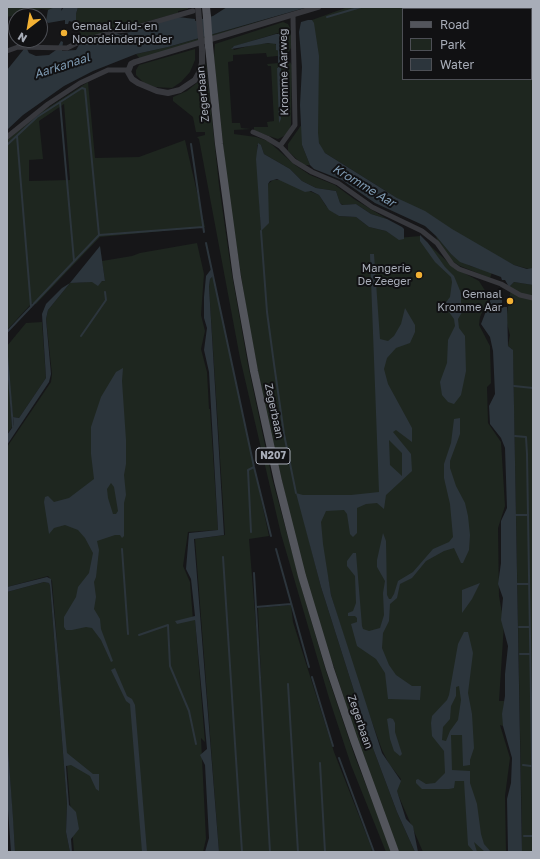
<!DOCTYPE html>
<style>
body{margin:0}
#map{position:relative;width:540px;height:859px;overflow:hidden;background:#161618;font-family:"Golos Text",sans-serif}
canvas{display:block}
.frame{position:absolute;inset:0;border:8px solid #a8adb8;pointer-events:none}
.legend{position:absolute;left:402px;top:8px;width:130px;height:72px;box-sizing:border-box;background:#111113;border:1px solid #4d4f55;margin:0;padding:5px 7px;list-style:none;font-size:12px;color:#a8adb8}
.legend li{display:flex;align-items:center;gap:8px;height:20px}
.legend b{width:20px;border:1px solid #4d4f55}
.north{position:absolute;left:8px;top:8px;width:40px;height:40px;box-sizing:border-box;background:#111113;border:1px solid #4d4f55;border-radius:50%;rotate:211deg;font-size:11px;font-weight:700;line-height:16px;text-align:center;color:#a8adb8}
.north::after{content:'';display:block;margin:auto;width:14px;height:18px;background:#f2b134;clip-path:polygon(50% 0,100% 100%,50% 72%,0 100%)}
</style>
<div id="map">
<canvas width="540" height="859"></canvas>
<div class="frame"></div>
<ul class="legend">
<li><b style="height:5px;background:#53555c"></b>Road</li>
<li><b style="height:11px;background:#1e261f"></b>Park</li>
<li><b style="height:11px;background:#2c353c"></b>Water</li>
</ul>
<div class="north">N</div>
</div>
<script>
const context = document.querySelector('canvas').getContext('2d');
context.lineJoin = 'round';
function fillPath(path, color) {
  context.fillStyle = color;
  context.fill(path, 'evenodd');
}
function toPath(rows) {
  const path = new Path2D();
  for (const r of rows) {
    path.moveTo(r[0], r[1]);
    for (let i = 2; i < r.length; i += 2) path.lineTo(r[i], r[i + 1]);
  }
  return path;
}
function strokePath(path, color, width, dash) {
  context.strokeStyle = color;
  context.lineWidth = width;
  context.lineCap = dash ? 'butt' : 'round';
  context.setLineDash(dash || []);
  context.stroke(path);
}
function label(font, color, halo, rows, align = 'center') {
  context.font = font + ' "Golos Text",sans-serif';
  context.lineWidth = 4;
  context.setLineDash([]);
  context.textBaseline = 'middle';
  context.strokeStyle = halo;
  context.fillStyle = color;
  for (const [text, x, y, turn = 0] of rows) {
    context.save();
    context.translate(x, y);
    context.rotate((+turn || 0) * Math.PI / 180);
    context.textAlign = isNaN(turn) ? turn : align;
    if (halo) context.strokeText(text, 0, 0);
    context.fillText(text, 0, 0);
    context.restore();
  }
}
const green = toPath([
 [7,7,55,7,50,10,41,9,7,17],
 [78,7,188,7,188,9,178,11,178,13,82,39,76,20,76,14],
 [348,7,533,7,533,270,514,265,491,253,397,198,325,153,321,148,315,133,312,20],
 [403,9,531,9,531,79,403,79],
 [296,11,140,59,136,54,168,47],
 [283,22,288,24,291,30,291,48,287,55,267,57,266,53,233,55,233,61,228,62,232,123,240,123,241,128,251,129,234,130,234,134,256,137,268,141,295,165,310,175,335,185,354,199,387,219,371,214,356,204,343,205,340,203,336,191,316,188,302,181,290,169,264,154,261,145,257,145,261,230,268,184,273,180,282,180,319,195,326,206,339,216,356,217,369,227,386,231,397,238,420,236,453,267,479,281,489,297,480,317,479,325,490,346,491,383,487,387,488,423,501,442,505,506,498,528,499,596,504,624,499,701,504,701,503,726,500,725,510,758,505,796,506,852,423,852,396,790,401,779,389,764,382,750,359,686,331,595,328,578,297,493,321,587,368,735,397,812,415,852,399,852,367,770,333,664,319,631,303,573,264,402,248,320,228,192,214,57,215,44],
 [278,33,280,45,276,50,276,45,274,43,256,44,234,50,232,47],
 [195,49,195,60,190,72,181,82,172,88,155,87,144,83,136,75,136,70,139,65],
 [290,62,292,65,291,124,290,130,286,135,278,139,254,131,254,127,268,127,267,122,274,121,271,66,268,66,267,64],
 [206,63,219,185,231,269,248,365,272,478,303,593,326,671,355,757,392,852,386,852,351,765,329,698,281,534,240,358,199,139,197,137,205,135,205,132,196,132,193,117,173,101,173,97,187,91,198,82],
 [88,82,95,158,139,157,185,140,205,227,100,237,36,304,32,303,7,330,7,140,43,111],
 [64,104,70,180,29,181,29,160,43,159,39,121],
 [302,124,302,145,310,165,303,165,288,151,288,144],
 [436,236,451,254,470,266,492,272,490,278,460,266,452,261,439,246],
 [197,243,204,274,201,315,205,331,201,349,207,372,209,409,210,409,218,530,188,532,183,566,190,582,193,620,195,619,205,742,201,738,206,839,203,852,74,852,52,581,48,576,7,587,7,447,51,382,52,374,46,319,48,310,70,283,105,281,102,261,132,256,140,253],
 [213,276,269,536,249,539,262,701,258,608,291,605,293,622,334,752,372,849,371,852,219,852,195,539,225,535,209,288,210,279],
 [514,282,533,285,533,852,522,852,522,836,513,359,512,349,508,346,510,335,506,320,511,288,509,287],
 [42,322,46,378,19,418,13,417,7,361,12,427,7,434,7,346,26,323],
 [44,582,49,583,50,586,67,804,66,832,70,852,15,852,7,735,7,592]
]);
const water = toPath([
 [55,7,62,7,61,11,64,7,78,7,76,14,76,20,73,22,69,21,68,24,65,24,65,20,48,23,46,21,48,10],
 [227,7,308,7,168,47,136,54,93,71,64,86,23,115,7,130,7,70,24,49,27,49,29,53,36,56,49,55,56,50,61,41,63,42,62,51,76,50,79,45,116,33,121,35,161,21,178,17,195,19,195,21,213,16],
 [308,20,312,20,314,23,319,56,318,133,319,143,325,153,397,198,425,211,452,229,514,265,527,269,533,268,533,285,514,282,509,287,505,280,502,280,501,277,460,262,451,254,436,236,425,226,375,203,342,180,314,169,310,165,302,145,300,105,302,67,299,32,301,22],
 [276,34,280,34,280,51,276,50,276,44,268,43,231,49,234,46],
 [277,68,281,68,281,119,279,123],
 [258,143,261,145,264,154,290,169,302,181,316,188,336,191,340,203,342,205,356,204,371,214,387,219,402,227,404,229,404,239,399,240,386,231,369,227,356,217,339,216,329,210,319,195,311,191,305,192,277,179,270,181,268,184,269,223,261,231,256,159],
 [420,235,428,243,445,267,454,276,461,293,461,306,464,309,458,319,459,328,465,336,466,371,461,395,454,404,448,402,442,395,440,382,447,363,448,340,455,326,454,319,444,305,450,297,452,282,451,277,435,262,420,241],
 [100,246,105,281,102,281,98,286,92,282,70,283,48,310,46,319,51,374,49,382,7,445,7,435,14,425,13,417,19,418,46,378,42,314,46,304,62,288,70,283],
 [370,254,374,254,380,339,388,341,394,336,401,324,405,308,415,325,415,332,410,343,396,348,387,358,384,369,388,384,412,428,412,442,396,430,393,432,411,454,412,471,386,495,384,509,377,503,366,504,357,508,357,533,353,537,350,534,347,514,344,510,326,511,321,522,323,544,331,595,382,753,401,781,397,791,406,819,413,826,418,852,415,852,397,812,368,735,321,587,296,493,303,495,351,495,379,492],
 [389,440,402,453,402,476,390,465],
 [212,268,213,276,210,279,209,287,224,535,194,539,219,852,205,852,209,838,205,765,200,755,207,749,195,620,177,624,175,621,195,616,191,579,186,569,189,533,218,530,209,372,204,350,207,328,204,318,204,297,206,276],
 [493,293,502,294,502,307,507,307,508,346,513,350,522,852,508,852,507,799,511,783,512,758,503,726,502,714,505,696,505,674,508,646,501,620,503,598,498,584,501,563,501,521,507,508,505,448,501,438,490,424,489,406,495,394,493,351,490,337,481,324],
 [123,368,122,381,126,440,126,464,124,475,126,495,124,503,124,536,122,538,120,535,115,535,97,541,99,550,96,577,94,582,96,597,94,609,100,619,101,629,113,661,111,662,101,640,92,628,86,627,72,630,66,630,64,627,64,617,76,597,78,587,89,573,93,553,85,538,78,530,65,525,54,528,49,534,44,502,45,497,48,496,54,502,69,498,94,479,91,454,91,427,101,397,116,372],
 [111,483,114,487,118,511,116,514,113,514,108,498,107,489],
 [460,418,460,434,450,461,450,468,456,486,465,503,468,516,470,535,469,550,463,563,461,563,454,548,444,551,426,561,412,578,400,584,397,598,390,604,389,621,383,633,382,648,389,665,396,675,412,686,421,686,420,700,388,699,385,673,376,659,357,646,351,624,357,622,357,618,355,616,348,616,348,613,353,611,356,603,355,576,347,566,347,561,353,553,356,553,362,626,363,629,369,631,380,628,384,615,383,593,385,581,377,567,377,560,383,533,386,541,387,595,389,599,391,599,394,594,398,581,413,572,433,549,449,542,453,537,450,504,444,478,444,464,451,443,454,419],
 [47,577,51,579,67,753,93,774,99,774,99,791,96,789,90,776,71,765,66,766,69,805,76,812,79,829,71,839,72,852,70,852,66,832,67,804,50,586,49,583,44,582,7,592,7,587],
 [480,583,472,599,462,613,462,590],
 [464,632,468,632,473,653,468,693,472,714,474,748,470,760,470,765,463,766,462,735,451,735,452,770,470,771,470,783,477,804,481,834,484,844,491,852,485,852,474,842,477,852,474,852,468,845,464,781,455,781,454,788,449,789,422,789,416,783,416,780,418,779,426,784,435,783,445,773,444,751,432,736,431,723,432,716,447,700,449,695,458,644],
 [459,686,461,700,458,720,450,731,446,741,442,740,443,727,450,719,451,706,456,696,456,687],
 [115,668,127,696,132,699,135,705,147,852,142,852,130,704,126,701,111,670],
 [390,718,393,719,395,723,395,732,402,754,400,756,394,751,390,739,387,719],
 [7,735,13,818,15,852,11,852,7,796]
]);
const stream = toPath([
 [327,17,361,7],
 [279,49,279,69],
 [60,102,74,261],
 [17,136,31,307],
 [191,144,204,232],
 [7,145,37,117,82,88,85,89,99,235,203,227],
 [261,231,267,312,274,364,284,434,296,493],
 [206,243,254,467,271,536],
 [7,332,99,235],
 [81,336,106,300,105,292],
 [7,356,13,427],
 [514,386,533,388],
 [515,436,526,437,527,454,533,819],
 [515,515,528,515],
 [251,532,248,470,254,467],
 [122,549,128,634],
 [276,549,309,667],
 [223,557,242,852],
 [254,573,270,852],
 [517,584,528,584],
 [256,607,291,604],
 [519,627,529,627],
 [139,635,168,625,170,666,189,711,196,744],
 [520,654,529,654],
 [312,677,333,746],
 [288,684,298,852],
 [339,758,374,852],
 [320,763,325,852],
 [523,765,531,766],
 [524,836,533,836]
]);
const minor = toPath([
 [7,51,18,47,67,48,77,43,116,31,127,30,193,11],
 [253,132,267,138,280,146,294,161,312,172,338,183,372,207,422,231,437,243,452,264,459,269,501,284,520,295,533,298],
 [7,137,48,104,80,83,108,70,128,70],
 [280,146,295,125,293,16]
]);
const tertiary = toPath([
 [198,7,199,19],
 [202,49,202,63,200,71,195,80,180,90,168,93,157,91,138,83,132,79,128,72,131,64,135,62,318,7]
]);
const primary = toPath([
 [206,7,207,17],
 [209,46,219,144,237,277,254,371,278,481,302,576,330,669,354,740,395,852]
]);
const tertiaryBridge = toPath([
 [199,19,202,49]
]);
const primaryBridge = toPath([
 [207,17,209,46]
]);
const markers = [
 [64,33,4,"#f2b134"],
 [419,275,4,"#f2b134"],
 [510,301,4,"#f2b134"]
];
const shields = [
 [273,456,34]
];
const shieldNames = [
 ["N207",273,456]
];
const poiNames = [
 ["Gemaal Zuid- en",72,27,"left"],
 ["Noordeinderpolder",72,40,"left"],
 ["Mangerie",411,269],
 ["De Zeeger",411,282],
 ["Gemaal",502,295],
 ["Kromme Aar",502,308]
];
const streetNames = [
 ["Kromme Aarweg",284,72,-91],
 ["Zegerbaan",203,94,-95],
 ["Zegerbaan",274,411,78],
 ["Zegerbaan",360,722,71]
];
const waterNames = [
 ["Aarkanaal",62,66,-18],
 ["Kromme Aar",364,186,31]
];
fillPath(green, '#1e261f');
fillPath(water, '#2c353c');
strokePath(stream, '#2c353c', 2);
strokePath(minor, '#37383d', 5);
strokePath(tertiary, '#37383d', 6);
strokePath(primary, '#53555c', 8);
strokePath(tertiaryBridge, '#37383d', 6);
strokePath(primaryBridge, '#53555c', 8);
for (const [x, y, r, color] of markers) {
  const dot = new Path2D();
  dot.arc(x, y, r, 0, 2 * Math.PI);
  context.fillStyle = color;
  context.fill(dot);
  strokePath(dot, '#111113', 1.5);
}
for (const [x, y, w] of shields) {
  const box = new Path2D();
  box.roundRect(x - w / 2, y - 8, w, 16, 3);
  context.fillStyle = '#111113';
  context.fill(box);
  strokePath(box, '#a8adb8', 1);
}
label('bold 10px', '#a8adb8', null, shieldNames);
label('11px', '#a8adb8', '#111113', poiNames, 'right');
label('11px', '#a8adb8', '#111113', streetNames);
label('italic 12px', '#7f9bb3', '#111113', waterNames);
</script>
